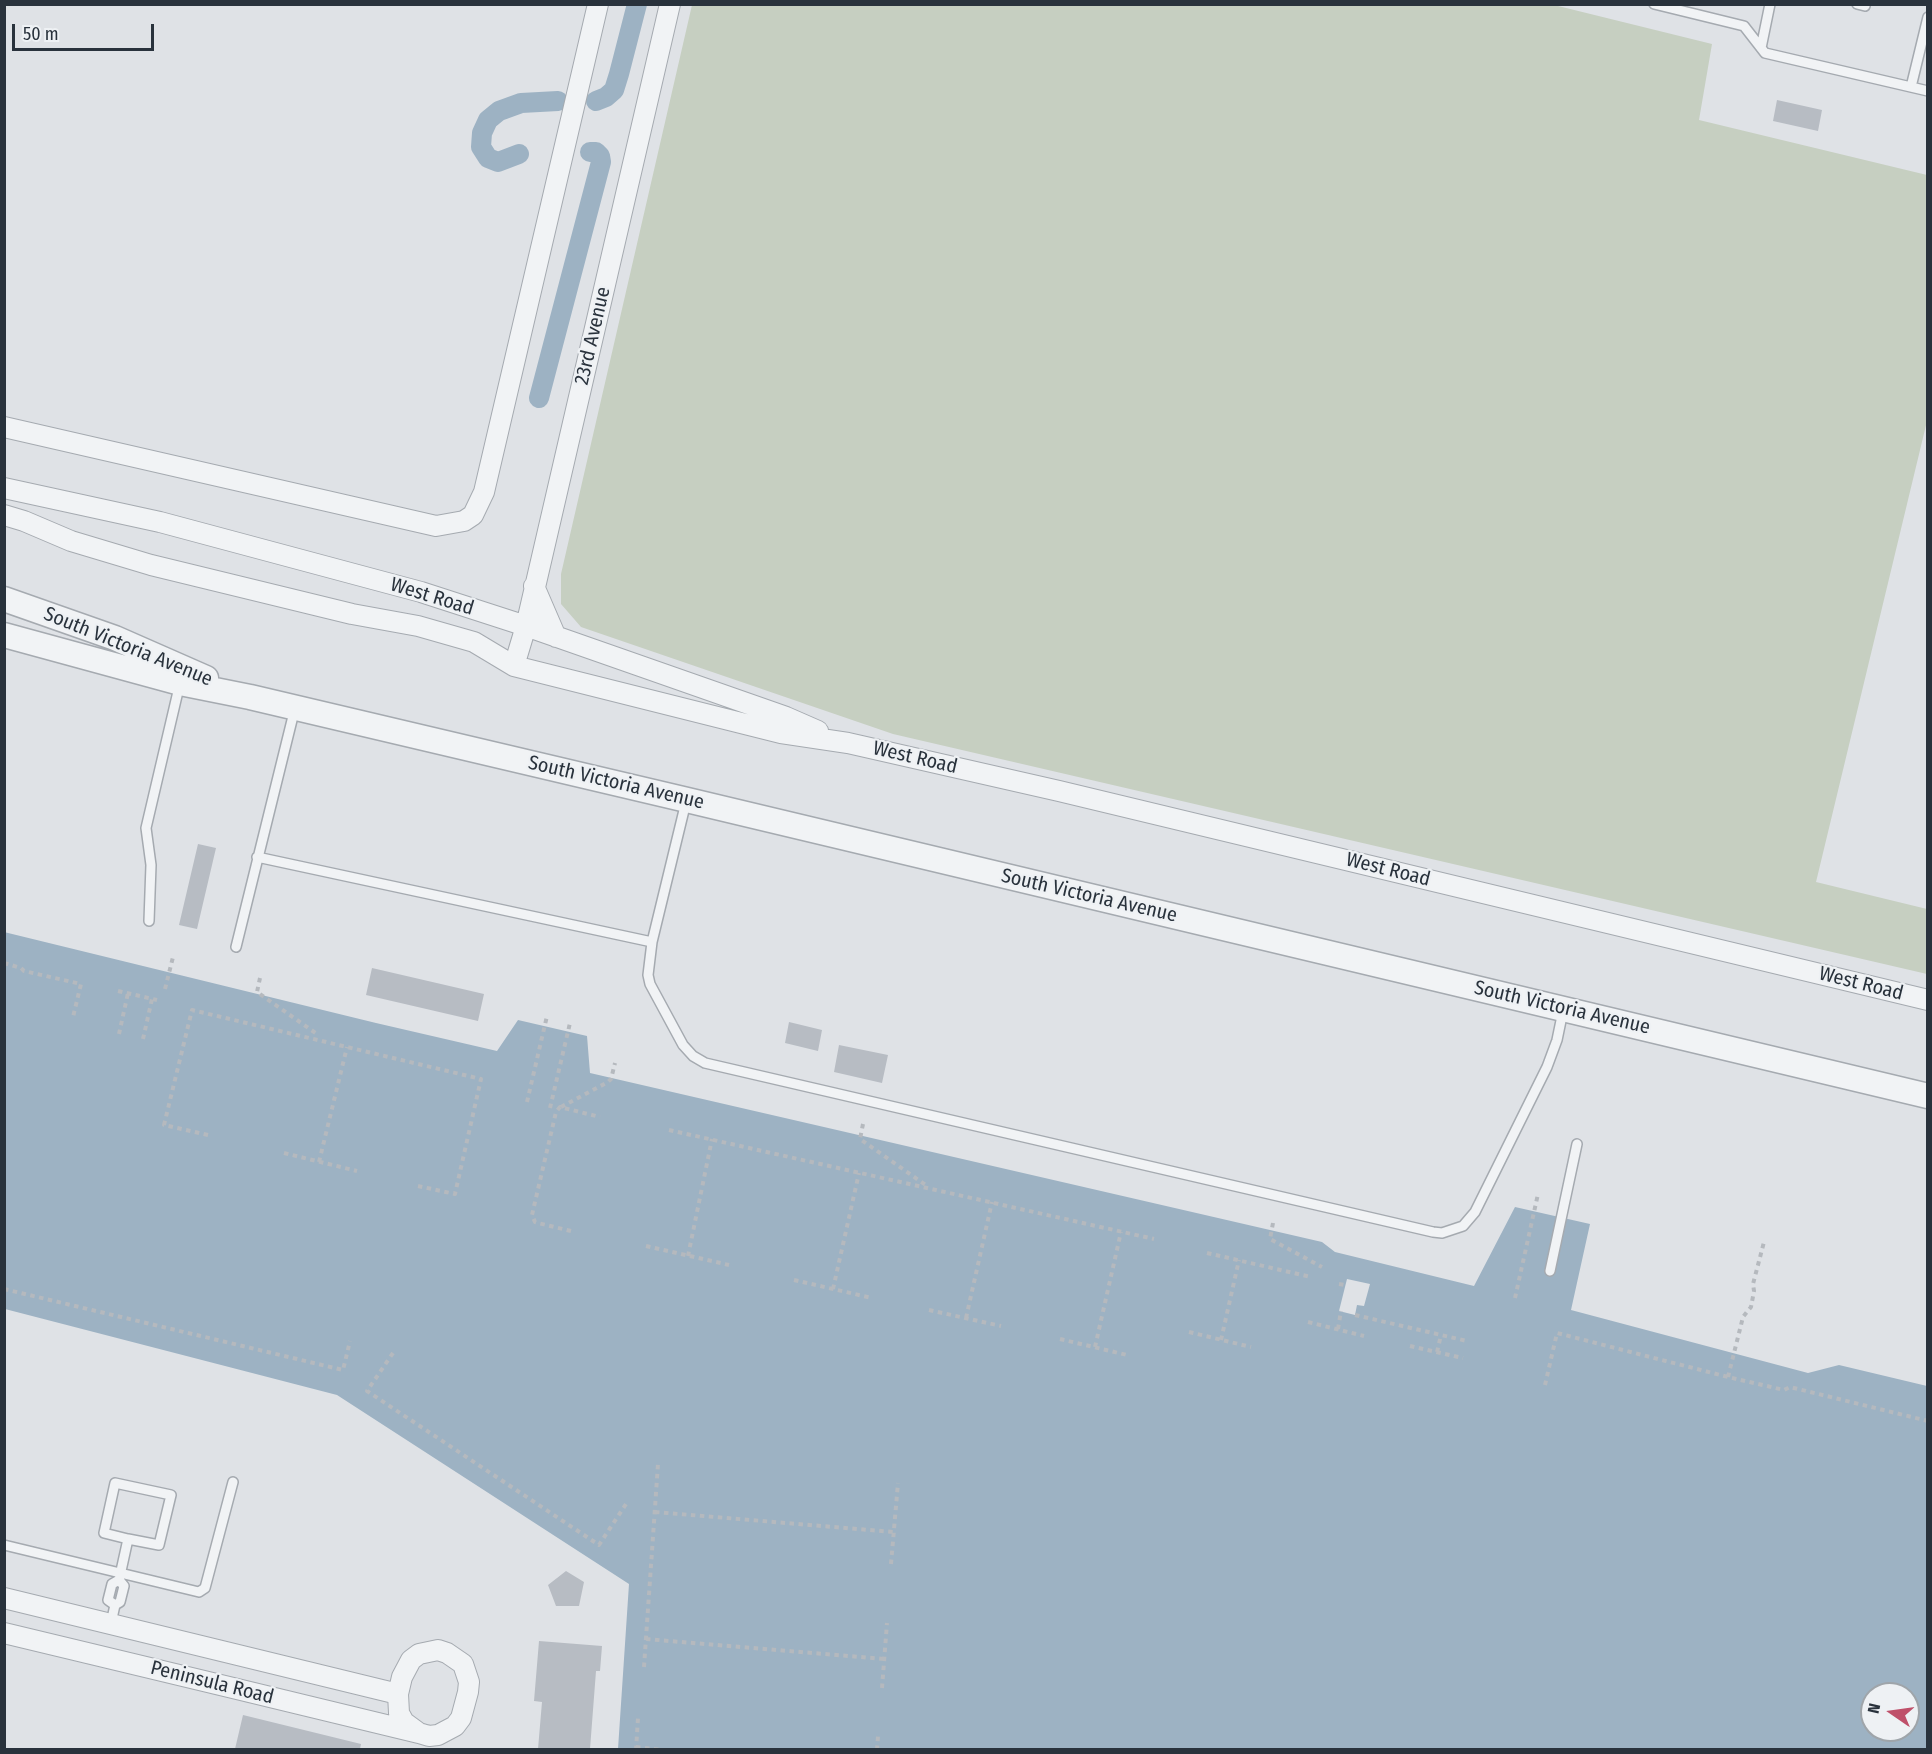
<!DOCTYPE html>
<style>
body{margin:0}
#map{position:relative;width:1932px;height:1754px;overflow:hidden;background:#dfe2e6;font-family:"Fira Sans Condensed",sans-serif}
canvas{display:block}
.frame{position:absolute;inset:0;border:6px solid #29323c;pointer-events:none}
.north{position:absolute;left:1860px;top:1682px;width:60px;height:60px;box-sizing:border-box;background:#eef1f4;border:2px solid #9fa5aa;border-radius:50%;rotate:283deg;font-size:16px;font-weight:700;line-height:24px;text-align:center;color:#29323c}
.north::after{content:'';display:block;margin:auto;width:21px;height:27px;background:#bf506a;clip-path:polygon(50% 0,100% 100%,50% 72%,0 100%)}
.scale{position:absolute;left:12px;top:24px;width:142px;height:27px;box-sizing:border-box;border:3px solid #29323c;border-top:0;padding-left:8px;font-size:18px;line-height:21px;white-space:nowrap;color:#29323c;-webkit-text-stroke:4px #eef1f4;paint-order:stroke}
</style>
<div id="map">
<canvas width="1932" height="1754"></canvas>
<div class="frame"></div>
<div class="north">N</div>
<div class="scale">50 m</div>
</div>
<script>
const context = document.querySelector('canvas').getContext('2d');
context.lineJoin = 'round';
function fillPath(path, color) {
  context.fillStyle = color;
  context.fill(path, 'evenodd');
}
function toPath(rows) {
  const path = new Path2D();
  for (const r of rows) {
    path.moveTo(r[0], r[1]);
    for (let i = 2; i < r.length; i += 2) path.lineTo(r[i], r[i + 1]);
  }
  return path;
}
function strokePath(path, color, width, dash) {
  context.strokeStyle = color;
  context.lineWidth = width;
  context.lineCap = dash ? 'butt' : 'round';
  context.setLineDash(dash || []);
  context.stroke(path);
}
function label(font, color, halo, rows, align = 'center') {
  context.font = font + ' "Fira Sans Condensed",sans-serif';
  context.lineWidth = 4.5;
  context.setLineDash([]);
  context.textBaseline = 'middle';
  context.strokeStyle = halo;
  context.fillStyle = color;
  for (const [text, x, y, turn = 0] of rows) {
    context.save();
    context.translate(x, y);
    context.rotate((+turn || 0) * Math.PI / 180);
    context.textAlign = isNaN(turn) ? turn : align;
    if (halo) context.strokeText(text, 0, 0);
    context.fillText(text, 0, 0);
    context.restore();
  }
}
const green = toPath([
 [692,5,1554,5,1712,44,1699,120,1927,175,1927,421,1816,882,1927,909,1927,974,893,734,581,627,561,604,561,574]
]);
const water = toPath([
 [4,932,376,1023,497,1051,518,1020,587,1036,590,1073,1322,1242,1335,1252,1474,1286,1515,1207,1590,1224,1571,1310,1808,1373,1839,1365,1927,1386,1927,1749,618,1749,629,1584,337,1395,5,1309],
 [1872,1694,1908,1694,1908,1730,1872,1730]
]);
const pier = toPath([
 [1347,1279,1370,1284,1364,1306,1357,1305,1355,1315,1339,1311]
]);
const canal = toPath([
 [596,101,606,97,614,90,619,74,637,4],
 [519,154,498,162,488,158,481,147,482,133,488,120,499,111,521,103,558,101],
 [539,398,601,162,600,156,596,152,590,152]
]);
const building = toPath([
 [1777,100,1822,110,1818,131,1773,121],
 [198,844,216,848,197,929,179,925],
 [372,968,484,994,478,1021,366,995],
 [789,1022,822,1030,818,1051,785,1043],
 [839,1045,888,1055,882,1083,834,1072],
 [566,1571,584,1582,579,1606,556,1606,548,1585],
 [539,1641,602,1646,600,1671,596,1671,590,1749,538,1749,542,1702,534,1701],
 [243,1715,361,1744,360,1749,235,1749]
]);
const path = toPath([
 [4,963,21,968,24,971,81,984,73,1017],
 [260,978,257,992,317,1034],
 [165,989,173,957],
 [118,991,157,1000],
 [119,1034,128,993],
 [143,1039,152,999],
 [527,1102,547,1016],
 [561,1107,608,1082,611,1079,615,1063],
 [550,1108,570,1023],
 [863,1124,860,1139,927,1186],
 [669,1130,1154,1239],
 [208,1135,164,1125,192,1010,481,1079,455,1194,418,1186],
 [284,1153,357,1171],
 [319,1162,347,1047],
 [1273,1223,1270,1239,1322,1267],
 [571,1231,538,1223,535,1222,532,1215,556,1112,560,1107,600,1117],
 [646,1246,729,1265],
 [1207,1253,1311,1277],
 [688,1256,712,1139],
 [794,1280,872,1298],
 [1339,1284,1345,1285],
 [4,1289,343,1370,350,1341],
 [833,1289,859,1173],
 [1515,1298,1538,1194],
 [929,1310,1001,1326],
 [1355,1315,1467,1341],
 [966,1318,992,1202],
 [1308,1322,1364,1336],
 [1338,1329,1341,1311],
 [1189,1332,1251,1347],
 [1060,1339,1127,1355],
 [1221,1340,1239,1260],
 [1410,1346,1463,1358],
 [1095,1347,1121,1232],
 [1437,1352,1441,1335],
 [393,1353,367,1391,599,1545,626,1504],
 [1728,1377,1743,1317,1751,1307,1754,1291,1753,1284,1764,1242],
 [1545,1385,1557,1333,1728,1377,1784,1390,1790,1387,1928,1421],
 [655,1512,894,1532],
 [891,1564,898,1483],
 [646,1639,884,1659],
 [644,1667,658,1464],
 [882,1688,887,1623],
 [636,1747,664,1750],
 [636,1750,638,1718],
 [877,1750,878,1736]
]);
const service = toPath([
 [1654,4,1744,26,1765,53,1928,91],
 [1857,4,1865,6],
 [1761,48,1770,4],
 [1911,87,1928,17],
 [686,802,652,942,648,975,650,984,683,1045,693,1056,705,1063,1433,1232,1442,1233,1463,1226,1475,1212,1547,1067,1557,1040,1563,1011],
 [257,857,652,942],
 [149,921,151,865,146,828,180,683],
 [236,947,295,708],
 [1550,1271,1577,1144],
 [4,1545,199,1592,205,1588,233,1482],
 [119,1580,128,1539,104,1533,115,1483,171,1495,159,1545,128,1539],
 [111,1623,115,1605,120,1602,124,1586,119,1580,112,1584,108,1600,115,1605]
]);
const minor = toPath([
 [4,427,436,526,464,521,473,515,484,492,598,4],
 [4,488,160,522,421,592,526,626,786,717,818,731],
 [4,515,24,521,71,541,151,565,352,614,418,626,474,642,514,666,781,733,848,743,1059,791,1928,1000],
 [534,586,556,637],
 [514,666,526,626,670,4],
 [4,1598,398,1694],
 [4,1633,233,1688,419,1733,429,1736,438,1735,455,1726,461,1718,468,1692,469,1682,463,1664,447,1653,438,1650,419,1654,411,1660,402,1677,398,1694,399,1713,404,1722,419,1733]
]);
const tertiary = toPath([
 [4,599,115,638,206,678],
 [4,635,180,683,250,697,687,800,1928,1096]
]);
const streetNames = [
 ["23rd Avenue",593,336,-77],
 ["West Road",432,597,17],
 ["South Victoria Avenue",128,647,22],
 ["West Road",915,758,13],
 ["South Victoria Avenue",616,783,13],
 ["West Road",1388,870,14],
 ["South Victoria Avenue",1089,896,13],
 ["West Road",1861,984,14],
 ["South Victoria Avenue",1562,1008,13],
 ["Peninsula Road",212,1683,14]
];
fillPath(green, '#c6cfc1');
fillPath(water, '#9db2c3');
fillPath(pier, '#dfe2e6');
strokePath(canal, '#9db2c3', 20);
fillPath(building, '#b7bcc3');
strokePath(service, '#a5aab0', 12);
strokePath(minor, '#a5aab0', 22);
strokePath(tertiary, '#a5aab0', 27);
strokePath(path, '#b5b9be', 4, [4.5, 4.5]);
strokePath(service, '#f1f3f5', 9);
strokePath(minor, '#f1f3f5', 20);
strokePath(tertiary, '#f1f3f5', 24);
label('20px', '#29323c', '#eef1f4', streetNames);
</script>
